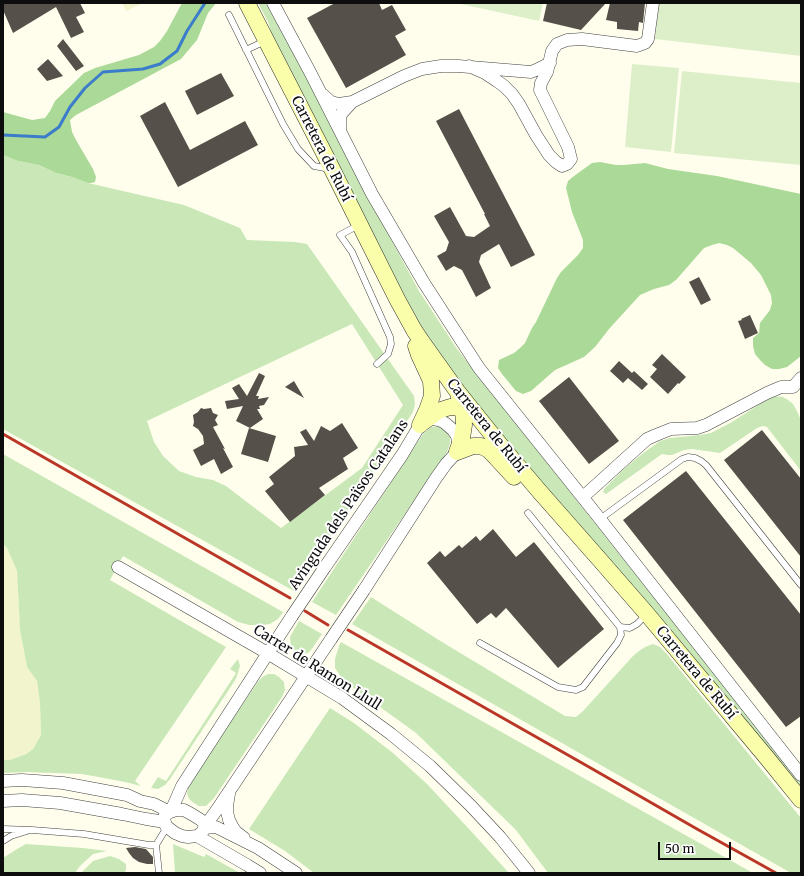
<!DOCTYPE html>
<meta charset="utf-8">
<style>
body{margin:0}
#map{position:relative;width:804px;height:876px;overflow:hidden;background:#fffeed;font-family:Merriweather,serif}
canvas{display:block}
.frame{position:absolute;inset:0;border:4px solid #0d0d0d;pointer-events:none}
.scale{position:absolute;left:658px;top:842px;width:73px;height:18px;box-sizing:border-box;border:2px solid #0d0d0d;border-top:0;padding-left:5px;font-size:12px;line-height:14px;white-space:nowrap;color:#0d0d0d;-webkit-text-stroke:3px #fff;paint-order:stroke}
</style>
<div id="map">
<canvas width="804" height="876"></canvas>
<div class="frame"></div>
<div class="scale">50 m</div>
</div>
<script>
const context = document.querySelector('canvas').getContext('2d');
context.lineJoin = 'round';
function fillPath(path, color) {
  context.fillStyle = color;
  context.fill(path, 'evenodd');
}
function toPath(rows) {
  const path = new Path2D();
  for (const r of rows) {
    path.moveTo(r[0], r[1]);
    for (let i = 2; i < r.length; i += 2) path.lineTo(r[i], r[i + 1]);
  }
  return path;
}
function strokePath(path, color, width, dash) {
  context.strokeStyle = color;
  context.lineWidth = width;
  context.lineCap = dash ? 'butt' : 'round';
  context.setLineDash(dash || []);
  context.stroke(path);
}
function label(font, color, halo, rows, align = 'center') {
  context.font = font + ' Merriweather,serif';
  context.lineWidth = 4;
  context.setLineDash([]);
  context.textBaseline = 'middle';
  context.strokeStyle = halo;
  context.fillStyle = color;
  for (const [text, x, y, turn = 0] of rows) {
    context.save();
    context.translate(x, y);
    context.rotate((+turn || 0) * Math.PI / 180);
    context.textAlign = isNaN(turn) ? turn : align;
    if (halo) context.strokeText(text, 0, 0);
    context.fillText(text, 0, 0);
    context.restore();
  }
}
const farmland = toPath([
 [122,3,143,3,126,11],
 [3,544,7,548,17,571,20,630,27,667,37,681,40,703,41,735,33,749,27,753,10,760,3,760]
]);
const green = toPath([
 [258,3,265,3,272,10,366,193,419,291,457,349,639,579,775,748,801,782,801,791,665,627,544,485,442,362,400,292,275,44,268,22],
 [3,155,18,161,39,165,56,173,72,177,88,183,184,205,240,228,247,240,295,242,307,244,414,396,415,404,413,412,294,591,3,429],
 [352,324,403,405,362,468,281,528,226,486,213,480,196,477,179,471,163,456,154,442,147,421],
 [774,396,783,397,788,400,793,404,798,413,801,421,801,471,770,431,767,427,763,426,757,428,720,453,692,449,684,450,672,455,668,455,662,454,609,492,606,494,603,492,605,488,624,469,642,454,660,441,670,438,700,435,711,433,732,422,769,398],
 [439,426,445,429,450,436,450,444,447,452,336,615,312,602,423,434,431,427],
 [3,454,283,612,278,619,270,624,263,625,249,625,238,622,123,556,110,580,226,647,135,781,141,786,125,782,82,774,26,772,3,773,3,760,10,760,26,754,33,749,41,735,40,703,37,681,27,667,20,630,17,571,7,548,3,544],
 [371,597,442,642,565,716,576,717,583,711,633,656,639,651,645,647,653,644,660,647,666,653,801,818,801,873,791,873,352,624],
 [299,621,322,634,311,650,308,653,302,654,296,652,291,648,290,637],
 [341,642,753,873,548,873,516,830,416,733,344,681,335,668,335,659,339,646],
 [238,659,240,666,237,676,234,682,170,779,165,785,158,789,151,788,158,777,166,781,236,673,230,669],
 [268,674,274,674,279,677,284,682,285,690,282,697,214,798,206,806,199,806,194,803,190,800,187,794,189,784,259,680,264,676],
 [330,708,354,723,393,753,427,784,470,830,509,873,314,873,285,851,249,829],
 [26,844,83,848,107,851,93,854,80,866,75,873,3,873,3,858,17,849],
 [173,844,204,857,206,854,240,873,175,873],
 [110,856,119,859,126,864,126,870,124,873,81,873,93,861]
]);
const forest = toPath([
 [182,3,216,3,208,13,197,40,186,53,181,59,76,115,70,120,72,132,76,140,93,169,96,177,95,182,91,183,88,183,72,177,56,173,39,165,18,161,3,155,3,112,32,120,45,118,50,111,55,101,84,73,95,68,139,55,154,47,160,41,167,31],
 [600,162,616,165,624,165,645,163,668,169,717,176,801,194,801,356,787,367,779,369,772,369,765,365,760,360,755,354,753,346,753,338,759,333,760,323,770,310,772,303,771,295,761,275,751,263,733,248,727,245,719,243,712,245,704,248,676,280,669,285,654,289,640,295,609,329,595,347,584,357,555,370,531,391,523,394,516,391,502,374,498,368,499,360,514,353,520,348,525,343,532,328,536,322,557,278,561,272,578,255,583,248,583,240,572,212,566,188,568,181,574,176,592,163]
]);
const pitch = toPath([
 [456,3,543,3,539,21],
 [659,3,801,3,801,56,655,39],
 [632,64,679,68,671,152,625,147],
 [682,71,801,83,801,165,674,153]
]);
const stream = toPath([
 [3,135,45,137,59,127,70,107,85,88,103,72,143,69,160,64,177,51,187,31,205,3]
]);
const building = toPath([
 [3,3,80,3,85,13,76,17,84,32,71,38,56,7,13,33,3,10],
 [335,3,379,3,382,10,392,5,406,30,395,36,406,55,346,88,307,18],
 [547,3,606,3,581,30,543,21],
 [610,3,645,3,643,23,639,22,638,31,617,29,617,22,606,20],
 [63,39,84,66,76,71,57,46],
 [48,59,63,76,47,81,37,69],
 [221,73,234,96,197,115,185,91],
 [165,102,190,150,245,121,258,145,178,187,140,116],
 [459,109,535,255,511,267,499,244,481,255,479,262,491,288,476,297,462,270,454,266,446,271,437,256,446,251,449,242,434,216,450,207,466,236,474,237,490,226,484,214,485,214,436,121],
 [699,277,711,300,701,305,689,282],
 [750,315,758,333,745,339,738,321,742,320,741,319],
 [662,354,686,377,679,384,678,383,668,394,650,377,657,369,652,365],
 [619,361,632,373,634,371,648,384,642,390,628,378,623,383,610,371],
 [259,373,265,376,256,396,259,396,258,399,269,397,264,405,259,406,260,409,257,409,263,419,250,428,236,421,243,406,227,409,225,401,239,399,232,388,239,384,247,396],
 [569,377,619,441,589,464,539,401],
 [294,381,304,398,285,387],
 [201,408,204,409,211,408,213,413,218,415,215,420,218,425,213,427,225,449,223,448,233,467,221,474,214,459,201,466,193,450,204,444,203,436,198,429,193,426,194,422,193,415,198,412],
 [342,423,358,448,343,458,348,469,319,488,325,495,290,522,265,491,274,484,269,477,295,456,294,447,308,445,300,432,306,429,314,441,321,426,330,431],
 [249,428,276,436,268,462,241,454],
 [762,430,801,479,801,557,724,460],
 [686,471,801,615,801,716,786,727,623,520],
 [493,529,516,557,534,542,604,629,558,668,506,608,496,618,491,613,477,624,427,563,440,551,445,557,459,545,462,548,476,536,480,541],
 [135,847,146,849,153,857,153,864,147,864,139,862,133,858,129,853,126,848]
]);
const lane = toPath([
 [229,15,283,124,298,149,314,166,330,169],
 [246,50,265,41],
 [359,225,340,235,352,252,390,337,391,344,388,354,377,364],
 [528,513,620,627,630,628,637,624,647,614],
 [600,519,682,459,688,457,695,458,701,461,706,465,801,585],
 [480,643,558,687,576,690,583,687,617,643,621,635,620,627],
 [3,829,32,830,84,834,149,845,156,845],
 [3,841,11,836,27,831],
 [159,873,156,845,167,827]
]);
const street = toPath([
 [273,3,310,72,372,194,424,283,479,368,600,519,801,775],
 [469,66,485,73,497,81,504,86,512,94,519,104,536,135,549,155,556,162,562,166,567,164,571,159,568,147,540,90,541,83,547,72,552,51,557,44,567,40,582,39,637,46,645,43,648,39,653,3],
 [322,94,331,102,339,104,352,102,341,114,340,120,340,130],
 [352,102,404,76,422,69,441,66,458,66,531,72,536,70,550,63],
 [583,497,647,439,656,435,671,429,697,428,706,425,767,393,781,387,793,387,801,378],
 [118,567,264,651,342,698,391,734,430,766,471,806,500,837,529,873],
 [325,567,402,455,420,425,431,419,439,420,445,423,453,430,457,436,458,443,457,452,446,464,436,478,364,590],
 [3,781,22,780,63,783,127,795,140,801,154,804,170,812],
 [229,794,227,806,227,812,229,820,232,826,236,832,244,838],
 [3,801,22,800,60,803,122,814,146,819,165,822],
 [171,811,182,786,292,616],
 [205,826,204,823,201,820,193,815,184,810,176,810,170,812,165,815,164,819,166,826,175,833,182,836,188,837,197,836,200,834,203,831,205,826,216,811,331,639],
 [204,828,216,827,258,848,296,873],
 [197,836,247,865,260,873]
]);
const secondary = toPath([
 [247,3,324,153,397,299,414,330,422,342,457,391,506,452,540,492,600,560,647,614,767,758,801,800],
 [416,346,419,355,431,381,432,396,427,410,420,425],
 [422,423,438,411,450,407,463,408,472,412],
 [457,452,473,446,481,446,489,450,514,477],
 [457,452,462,438,464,425,463,408,459,397]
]);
const rail = toPath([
 [3,434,290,598],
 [305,611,328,625],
 [348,630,589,767,697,829,776,873]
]);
const streetBridge = toPath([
 [292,616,325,567],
 [331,639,364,590]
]);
const streetNames = [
 ["Carretera de Rubí",321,149,63],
 ["Carretera de Rubí",486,426,51],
 ["Avinguda dels Països Catalans",349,505,-56],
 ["Carrer de Ramon Llull",317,668,32],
 ["Carretera de Rubí",696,673,50]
];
fillPath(farmland, '#f2f4ce');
fillPath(green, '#cae8b7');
fillPath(forest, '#abd997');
fillPath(pitch, '#ddefc9');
strokePath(stream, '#3b7ccb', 3);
fillPath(building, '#555049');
strokePath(lane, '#404040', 7);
strokePath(street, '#404040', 13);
strokePath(secondary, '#2f2f2f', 17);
strokePath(lane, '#fff', 6);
strokePath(street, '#fff', 12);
strokePath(secondary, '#fafda9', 16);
strokePath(rail, '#ba3627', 3);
strokePath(streetBridge, '#404040', 13, []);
strokePath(streetBridge, '#fff', 12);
label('14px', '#0d0d0d', '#fff', streetNames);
</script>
